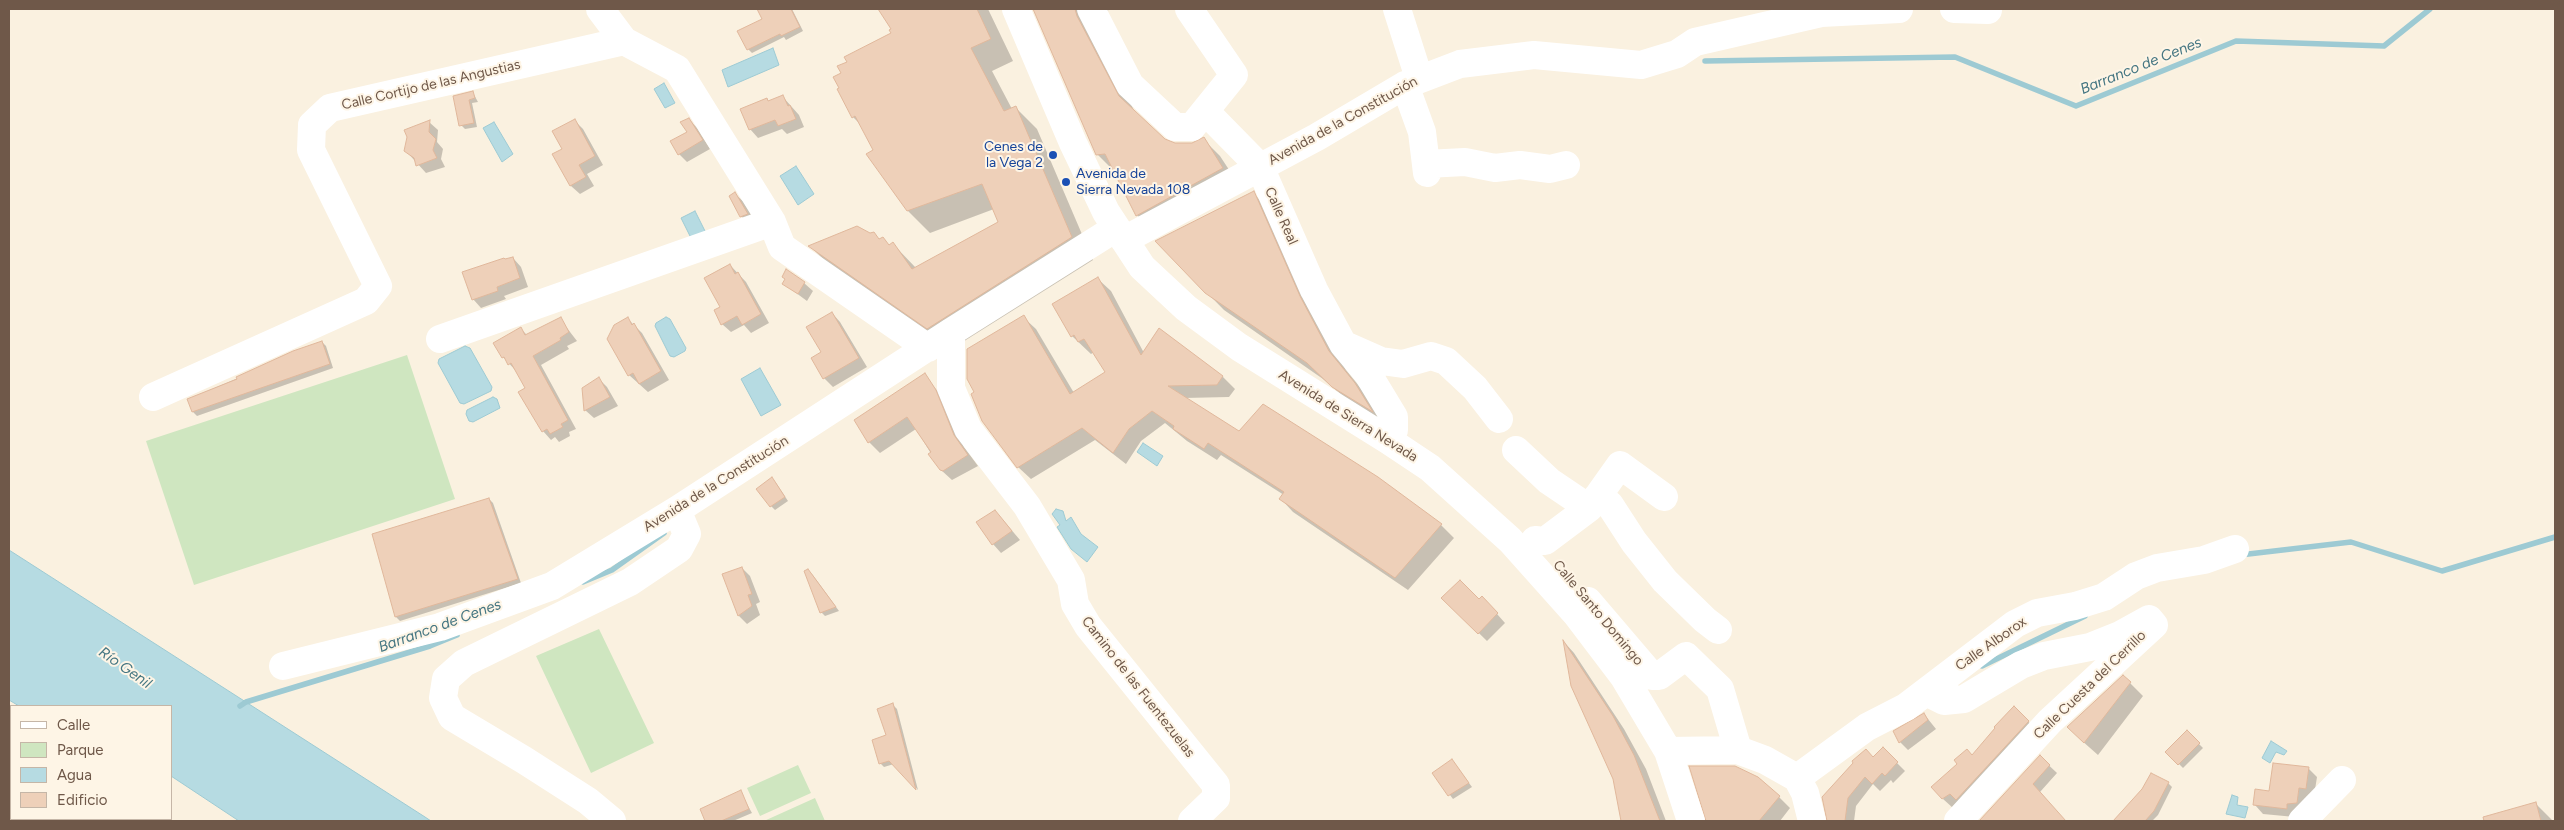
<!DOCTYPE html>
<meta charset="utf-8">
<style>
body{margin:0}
#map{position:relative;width:2564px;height:830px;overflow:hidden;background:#faf1e0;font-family:Figtree,sans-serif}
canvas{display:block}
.frame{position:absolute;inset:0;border:10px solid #6f5849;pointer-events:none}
.legend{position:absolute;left:10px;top:705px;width:162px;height:115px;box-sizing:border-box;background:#fef5e6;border:1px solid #c5b6a7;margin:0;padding:6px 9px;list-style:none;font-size:15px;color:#6f5849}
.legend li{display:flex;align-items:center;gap:10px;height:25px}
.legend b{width:25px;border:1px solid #c5b6a7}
</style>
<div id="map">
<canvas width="2564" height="830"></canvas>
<div class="frame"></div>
<ul class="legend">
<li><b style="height:6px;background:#fff"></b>Calle</li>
<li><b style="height:14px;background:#cfe6c0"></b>Parque</li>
<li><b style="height:14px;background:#b6dbe2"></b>Agua</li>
<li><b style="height:14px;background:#eed0b9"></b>Edificio</li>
</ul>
</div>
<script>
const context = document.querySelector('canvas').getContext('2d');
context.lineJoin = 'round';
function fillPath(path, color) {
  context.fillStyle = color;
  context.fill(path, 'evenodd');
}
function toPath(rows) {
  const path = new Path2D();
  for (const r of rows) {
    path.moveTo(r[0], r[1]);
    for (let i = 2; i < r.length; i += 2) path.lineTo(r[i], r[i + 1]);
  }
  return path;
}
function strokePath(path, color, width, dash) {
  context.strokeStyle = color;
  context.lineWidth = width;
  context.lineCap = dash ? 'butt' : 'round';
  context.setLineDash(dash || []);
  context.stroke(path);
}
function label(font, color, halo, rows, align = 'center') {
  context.font = font + ' Figtree,sans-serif';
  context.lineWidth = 4;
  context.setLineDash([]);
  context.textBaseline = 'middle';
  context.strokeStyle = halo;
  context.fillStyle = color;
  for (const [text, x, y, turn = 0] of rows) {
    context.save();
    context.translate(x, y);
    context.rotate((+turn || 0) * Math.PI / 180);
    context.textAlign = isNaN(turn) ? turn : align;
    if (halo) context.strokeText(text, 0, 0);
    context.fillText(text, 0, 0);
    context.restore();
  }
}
const green = toPath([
 [407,355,455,499,194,585,146,441],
 [599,629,654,743,591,773,536,656],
 [798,765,811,793,760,816,747,788],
 [815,798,825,821,764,821]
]);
const water = toPath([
 [773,48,779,65,728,87,722,70,773,48],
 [664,83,675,103,665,108,654,89,664,83],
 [494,122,513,154,502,162,483,128,494,122],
 [796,166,814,194,798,205,780,176,796,166],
 [695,211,707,235,693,242,681,218,695,211],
 [666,317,670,319,686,348,685,351,674,357,670,356,655,326,656,323,666,317],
 [465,346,470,348,492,387,491,391,464,404,460,403,438,363,439,359,465,346],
 [760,368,781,405,761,416,741,379,760,368],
 [493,397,497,399,500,408,473,422,469,421,466,414,467,410,493,397],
 [1143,443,1163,456,1157,466,1137,452,1143,443],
 [1056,509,1063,511,1066,521,1071,517,1081,534,1098,547,1087,562,1071,549,1057,527,1060,525,1052,514,1056,509],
 [9,550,425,817,431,821,239,821,171,776,171,706,19,706,9,700,9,550],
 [2271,741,2287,751,2284,755,2276,752,2270,763,2262,758,2271,741],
 [2232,795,2238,797,2237,805,2248,807,2245,818,2226,814,2232,795]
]);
const shadow = toPath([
 [768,9,792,9,803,31,786,40,784,37,752,53,748,49,763,19,760,13],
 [880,9,988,9,1013,61,992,71,1012,109,1015,107,1037,129,1093,260,950,350,832,268,810,246,883,239,890,246,893,244,916,268,999,222,994,209,930,233,908,211,862,126,853,117,841,89,842,74,848,62,892,34,893,30],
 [1034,9,1113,9,1101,12,1094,34,1135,112,1164,140,1175,144,1192,144,1203,139,1220,156,1239,185,1154,232,1137,215,1114,171,1097,154],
 [473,93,478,102,472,103,477,127,465,129,461,125,455,97],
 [783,97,799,115,804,127,787,134,782,129,758,138,750,129,769,102],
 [689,119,697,128,710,149,687,162,679,154,689,132],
 [575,121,583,129,603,165,587,174,594,186,580,194,571,186,554,154,563,149],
 [429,122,438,130,437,142,443,149,441,159,445,167,426,173,405,150,408,137],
 [1253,193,1270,210,1316,315,1346,370,1372,402,1387,426,1351,403,1323,379,1224,310,1157,242],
 [735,194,744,202,756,222,750,225,741,216],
 [513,258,521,267,528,287,504,296,506,299,481,308,473,299,505,261],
 [730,265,746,282,769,323,751,333,744,325,731,332,722,324,722,307],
 [1098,279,1111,291,1144,353,1159,330,1223,377,1235,389,1229,397,1184,398,1239,433,1377,478,1441,525,1454,538,1408,590,1293,512,1281,499,1284,495,1221,455,1217,460,1187,441,1165,423,1141,441,1126,464,1095,440,1031,479,1018,467,976,392,1023,317,1036,329,1074,393,1107,373,1094,352,1091,354,1072,336],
 [786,280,804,283,813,291,807,301,784,284],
 [832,313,840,322,867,367,833,387,824,378,813,358,822,352],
 [560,319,577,341,567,346,569,349,541,365,576,429,569,432,570,436,559,442,555,437,551,440,543,431,527,389,517,372,503,357,521,329,527,335],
 [628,319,642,333,669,380,648,392,629,375],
 [322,342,326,346,333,368,197,416,193,412,189,399],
 [924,374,946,402,964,447,978,466,952,480,941,470,916,429,880,453,869,442],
 [599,379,607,387,618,406,594,418,585,410],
 [776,483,788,501,775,510,771,506],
 [489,499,493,503,521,583,400,621,396,617,373,535],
 [1003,520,1020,540,1001,553,993,544],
 [742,568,750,576,760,602,756,604,760,615,747,624,739,616,724,574],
 [812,574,839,611,825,616,821,612],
 [1443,598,1479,601,1490,606,1505,623,1487,641],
 [1565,643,1574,653,1624,729,1646,769,1666,821,1623,821,1614,779],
 [2130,683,2143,696,2098,755,2081,740],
 [893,705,897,709,918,790,894,764,884,767,880,763],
 [2014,708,2038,731,1953,808,1943,799,1959,764,1972,756],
 [1924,714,1936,729,1908,750,1900,742],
 [2187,732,2203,748,2183,768,2167,752],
 [1883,749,1905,771,1893,783,1891,780,1880,791,1873,784,1856,806,1854,821,1828,821,1828,818,1873,758],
 [2040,757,2057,773,2040,792,2065,821,1981,821],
 [1455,764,1472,787,1453,799,1433,773],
 [2308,768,2317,777,2314,796,2307,796,2304,813,2295,817,2263,814,2255,805],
 [2168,783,2172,787,2158,815,2152,821,2114,821,2143,790],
 [740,792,752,813,733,821,707,821,701,810],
 [1779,797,1790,808,1780,821,1707,821,1707,816],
 [2536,804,2553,821,2482,821,2487,820]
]);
const stream = toPath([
 [1705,61,1955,57,2076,106,2236,41,2384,46,2430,9],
 [2240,555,2351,542,2442,571,2555,537],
 [583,582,612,570,664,533],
 [1982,666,2085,616],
 [240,706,246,702,430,646,457,635],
 [145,821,146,819]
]);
const building = toPath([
 [757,9,791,9,800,27,781,36,780,34,747,50,737,31,762,19,757,9],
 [878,9,977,9,991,39,971,48,1004,111,1016,106,1072,237,927,329,808,246,857,226,870,233,874,232,879,239,883,237,889,245,893,242,912,269,998,222,982,184,907,211,866,154,873,150,855,116,852,118,837,89,839,88,833,77,841,73,837,66,847,62,844,57,891,33,889,30,891,29,878,9],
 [1033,9,1075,9,1077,16,1119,96,1165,139,1175,143,1192,143,1204,137,1223,168,1136,216,1105,154,1096,155,1033,9],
 [473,91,475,98,469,100,474,123,459,126,453,96,473,91],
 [783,95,788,106,790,105,796,119,778,126,775,120,749,130,740,109,767,98,768,101,783,95],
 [689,118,703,140,678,155,670,141,687,132,680,122,689,118],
 [575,119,595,156,579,165,586,177,570,186,552,154,562,149,552,131,575,119],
 [430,120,429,132,436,139,433,150,437,158,416,166,414,158,404,151,407,137,404,130,430,120],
 [1254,191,1300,296,1329,351,1355,383,1373,412,1332,387,1307,363,1205,293,1155,241,1254,191],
 [735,192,748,214,740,217,729,196,735,192],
 [513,257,520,278,497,287,498,291,472,300,462,272,504,258,505,259,513,257],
 [730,264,735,274,738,272,761,314,742,325,737,316,721,325,714,310,720,307,704,278,730,264],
 [786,269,805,282,798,294,782,284,785,279,782,277,786,269],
 [1098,277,1141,355,1159,328,1223,376,1217,385,1168,386,1239,431,1263,404,1378,477,1442,524,1395,578,1279,499,1284,492,1208,443,1204,449,1173,429,1174,426,1152,411,1129,429,1113,453,1082,428,1017,468,982,421,971,394,974,392,967,379,967,349,1024,315,1070,394,1105,372,1084,339,1078,342,1074,335,1071,337,1052,304,1098,277],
 [832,312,859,358,823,379,811,358,821,352,806,327,832,312],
 [561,317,569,332,560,338,561,340,533,356,568,420,561,424,563,427,550,434,547,429,542,432,518,392,525,388,511,363,508,365,504,357,502,358,493,343,521,327,525,335,561,317],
 [628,317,632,325,634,323,661,371,639,384,633,373,628,376,607,339,614,325,628,317],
 [322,341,330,364,192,412,187,399,237,379,236,377,293,351,322,341],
 [925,373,936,390,954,435,968,455,943,471,940,470,928,454,931,452,907,417,868,443,854,420,925,373],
 [599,377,610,397,584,411,582,388,599,377],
 [772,477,785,497,770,507,756,489,772,477],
 [489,498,518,579,395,617,372,534,489,498],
 [995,510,1012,531,992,545,976,522,995,510],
 [742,567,752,594,748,595,752,606,738,616,722,574,742,567],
 [808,569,836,607,820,613,804,571,808,569],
 [1460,580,1479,599,1482,596,1498,613,1478,634,1441,598,1460,580],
 [1563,640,1613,716,1634,755,1660,821,1621,821,1613,779,1571,686,1563,640],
 [2123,675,2131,682,2084,743,2067,727,2123,675],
 [893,703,916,790,889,761,879,764,872,740,886,735,877,709,893,703],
 [2014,706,2029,721,1956,800,1950,794,1942,799,1931,787,1957,764,1954,760,1967,749,1972,755,1995,728,1994,727,2014,706],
 [1924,713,1928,720,1899,743,1893,731,1924,713],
 [2187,730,2200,743,2178,765,2165,752,2187,730],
 [1883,747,1898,762,1885,776,1882,773,1872,784,1865,777,1848,798,1845,821,1827,821,1822,797,1853,763,1852,761,1866,749,1873,757,1883,747],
 [2040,755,2050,765,2033,784,2066,821,1979,821,2040,755],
 [1452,759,1469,783,1448,796,1432,773,1452,759],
 [2273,763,2309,767,2306,789,2299,788,2297,803,2287,804,2287,809,2253,805,2255,789,2269,791,2273,763],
 [1689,766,1735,766,1758,777,1780,796,1759,821,1706,821,1689,766],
 [2151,773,2169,782,2154,811,2145,821,2113,821,2142,789,2151,773],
 [741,790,749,809,721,821,705,821,700,809,741,790],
 [2536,802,2541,821,2484,821,2483,817,2536,802]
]);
const minor = toPath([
 [1016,9,1073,143,1106,212,1142,267,1186,308,1239,347,1388,440,1430,468,1510,540,1577,615,1624,677,1668,751,1691,821],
 [1091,9,1130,85,1175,127,1192,127,1234,75,1189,9],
 [1397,9,1419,78],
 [1954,9,1988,10],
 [624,41,677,69,772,222,782,247,928,348],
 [1405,85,1422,132,1427,173],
 [1206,112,1260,167,1314,290,1343,344,1368,374,1394,417,1394,430,1388,440],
 [1426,164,1465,162,1495,168,1520,165,1550,169,1566,165],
 [1124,240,1317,137,1405,85,1460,64,1534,55,1641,65,1677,54,1695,42,1821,13,1899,9],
 [951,332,951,388,968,429,1027,506,1071,580,1075,604,1088,626,1216,785,1216,798,1192,821],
 [440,339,772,222],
 [1347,346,1381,361,1403,364,1431,356,1446,361,1475,388,1499,419],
 [153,397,366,301,378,286,311,150,312,125,330,108,624,41,600,9],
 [1516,450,1549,481,1589,508],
 [1598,496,1620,465,1664,497],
 [1535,540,1545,541,1589,508,1598,496,1610,505,1634,542,1665,581,1705,620,1718,630],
 [1588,601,1652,676,1659,676,1686,656,1720,689,1738,750],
 [283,666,440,627,552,586,677,510,951,332,1116,228],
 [1926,692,1944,701,1964,699,2021,665,2044,656,2090,647,2120,635,2149,619,2154,625,2050,721,1958,821],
 [1668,751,1738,750,1765,760,1797,778,1805,793,1812,821],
 [1797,778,1867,727,1906,707,2015,624,2037,613,2075,606,2104,597,2136,576,2157,568,2204,560,2235,549],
 [612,821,588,801,524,760,452,717,443,698,446,679,464,663,630,582,679,549,687,534,677,510],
 [2302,821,2342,780]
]);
const markers = [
 [1053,155,5,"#1a4fb4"],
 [1066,182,5,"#1a4fb4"]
];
const streetNames = [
 ["Calle Cortijo de las Angustias",431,85,-13],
 ["Avenida de la Constitución",1343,121,-29],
 ["Calle Real",1281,216,66],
 ["Avenida de Sierra Nevada",1348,416,32],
 ["Avenida de la Constitución",716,484,-32],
 ["Calle Santo Domingo",1598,613,50],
 ["Calle Alborox",1991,644,-35],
 ["Calle Cuesta del Cerrillo",2090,685,-44],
 ["Camino de las Fuentezuelas",1138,687,52]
];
const transitNames = [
 ["Cenes de",1043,147],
 ["la Vega 2",1043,163],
 ["Avenida de",1076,174,"left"],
 ["Sierra Nevada 108",1076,190,"left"]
];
const waterNames = [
 ["Barranco de Cenes",2141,66,-22],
 ["Barranco de Cenes",440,626,-20],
 ["Río Genil",125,668,35]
];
fillPath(green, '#cfe6c0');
fillPath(water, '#b6dbe2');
strokePath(water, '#9dcad3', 1);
fillPath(shadow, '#0003');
strokePath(stream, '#9dcad3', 5.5);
fillPath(building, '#eed0b9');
strokePath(building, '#e0b79b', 1);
strokePath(minor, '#fff', 28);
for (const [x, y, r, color] of markers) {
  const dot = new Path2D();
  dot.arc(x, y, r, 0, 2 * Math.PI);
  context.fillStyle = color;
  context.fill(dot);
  strokePath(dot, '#fef5e6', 2);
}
label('14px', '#6f5849', '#fef5e6', streetNames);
label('14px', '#164399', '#fef5e6', transitNames, 'right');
label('italic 15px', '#457682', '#fef5e6', waterNames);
</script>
